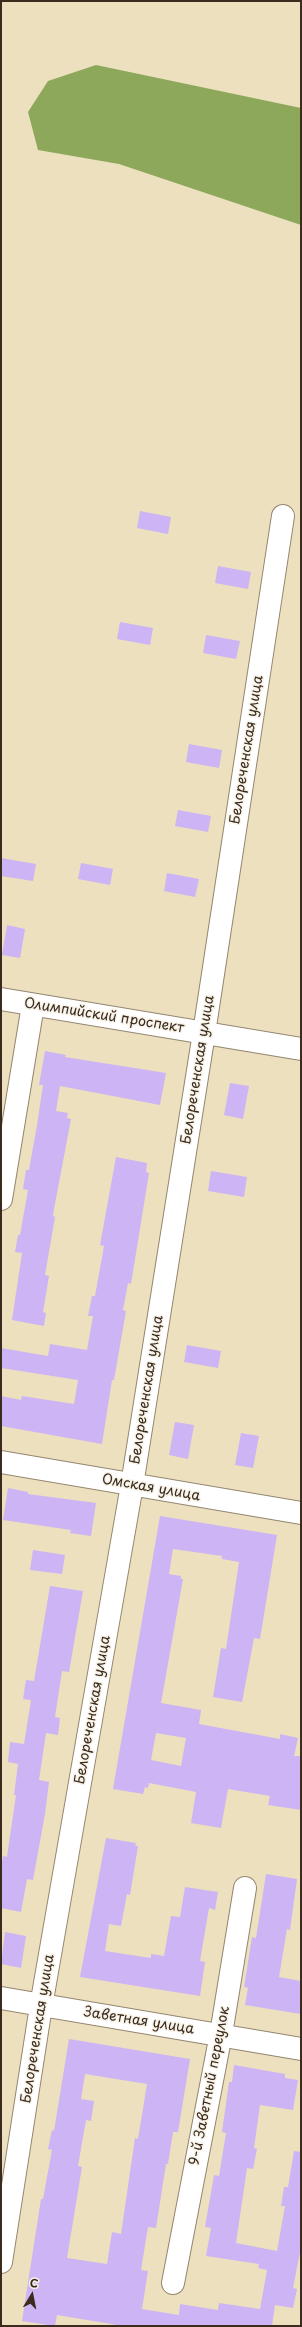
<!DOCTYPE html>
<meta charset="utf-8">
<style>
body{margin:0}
#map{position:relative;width:302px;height:2327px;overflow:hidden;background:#ece0bf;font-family:"Playpen Sans",sans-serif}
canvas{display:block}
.frame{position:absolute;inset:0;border:2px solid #3b2a1e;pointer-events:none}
.north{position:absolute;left:12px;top:2275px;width:40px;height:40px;-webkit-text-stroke:3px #f7f3e8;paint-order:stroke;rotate:10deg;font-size:11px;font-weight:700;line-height:16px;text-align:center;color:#3b2a1e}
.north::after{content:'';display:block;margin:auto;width:14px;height:18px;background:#3b2a1e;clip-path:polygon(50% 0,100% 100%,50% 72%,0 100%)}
</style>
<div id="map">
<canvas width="302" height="2327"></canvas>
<div class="frame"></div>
<div class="north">С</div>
</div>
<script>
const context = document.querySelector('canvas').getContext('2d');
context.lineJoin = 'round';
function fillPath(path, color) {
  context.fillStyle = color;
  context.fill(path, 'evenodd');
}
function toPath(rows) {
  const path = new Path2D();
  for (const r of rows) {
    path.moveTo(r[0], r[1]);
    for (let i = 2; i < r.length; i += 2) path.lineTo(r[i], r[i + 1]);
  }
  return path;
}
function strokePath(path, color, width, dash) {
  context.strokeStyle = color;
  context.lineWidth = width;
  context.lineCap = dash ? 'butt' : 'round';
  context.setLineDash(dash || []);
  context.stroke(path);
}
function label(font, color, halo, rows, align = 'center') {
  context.font = font + ' "Playpen Sans",sans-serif';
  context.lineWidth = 3;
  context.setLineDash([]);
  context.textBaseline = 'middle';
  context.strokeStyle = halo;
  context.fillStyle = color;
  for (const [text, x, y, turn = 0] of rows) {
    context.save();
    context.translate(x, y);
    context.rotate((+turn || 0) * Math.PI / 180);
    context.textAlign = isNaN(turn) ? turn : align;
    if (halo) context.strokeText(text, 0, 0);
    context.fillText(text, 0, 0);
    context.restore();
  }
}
const forest = toPath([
 [96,65,301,108,301,225,119,164,38,150,28,112,48,81]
]);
const building = toPath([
 [140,511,171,517,168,534,137,528],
 [218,566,251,572,248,589,215,583],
 [120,622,153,628,150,645,117,639],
 [206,635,240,641,236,659,203,653],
 [189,744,222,750,219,768,186,762],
 [178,810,211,816,208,832,175,826],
 [1,858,36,864,33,881,1,876],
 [81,863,113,869,110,885,78,879],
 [167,873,199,879,195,897,164,891],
 [7,925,25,929,20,958,2,955],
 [45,1051,66,1055,65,1057,166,1073,160,1105,60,1086,56,1111,68,1113,67,1118,71,1119,54,1209,53,1216,55,1217,45,1275,49,1276,43,1312,46,1313,44,1326,12,1320,22,1253,15,1252,18,1235,20,1235,28,1190,23,1189,26,1170,29,1170,37,1125,43,1085,39,1085],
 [230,1083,249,1086,243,1119,224,1115],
 [116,1157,147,1163,146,1172,149,1173,131,1284,128,1283,123,1310,126,1311,114,1380,112,1380,102,1444,1,1426,1,1396,21,1400,22,1396,74,1404,78,1380,1,1368,1,1348,48,1356,50,1344,87,1350,93,1316,88,1316,92,1296,95,1296,104,1246,100,1245],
 [211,1171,247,1177,244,1197,208,1191],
 [187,1345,221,1351,218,1368,184,1362],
 [175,1422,194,1425,188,1459,169,1455],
 [241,1433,259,1436,253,1468,235,1465],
 [8,1488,28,1492,28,1494,96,1503,91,1536,70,1533,71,1530,3,1520],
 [160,1516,277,1535,260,1639,254,1638,242,1702,213,1697,221,1648,226,1649,239,1562,222,1559,222,1556,173,1549,169,1574,181,1576,181,1579,183,1579,161,1703,201,1710,199,1724,280,1739,280,1734,298,1738,294,1756,301,1756,301,1810,268,1805,270,1796,228,1789,221,1828,191,1823,196,1792,149,1783,148,1788,145,1787,143,1794,113,1789],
 [156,1733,186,1738,181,1766,151,1760],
 [33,1550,65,1555,62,1574,30,1570],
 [50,1586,83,1591,69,1672,62,1671,55,1717,60,1718,58,1735,46,1733,39,1780,49,1782,45,1814,33,1880,27,1879,21,1912,1,1908,1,1870,3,1856,7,1857,16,1795,14,1795,18,1764,8,1762,10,1742,24,1744,31,1700,23,1699,26,1680,34,1681],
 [106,1838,136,1843,135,1846,138,1846,130,1895,127,1894,121,1926,109,1924,105,1951,151,1958,151,1954,164,1956,171,1916,180,1917,185,1887,218,1892,215,1910,209,1908,200,1961,205,1962,200,1996,80,1977],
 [266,1874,297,1879,290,1930,287,1929,279,1977,301,1981,301,2014,245,2005,248,1988,244,1987,246,1975,252,1937,256,1938],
 [5,1932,26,1936,21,1968,1,1964],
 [69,2039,190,2059,178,2132,173,2132,168,2164,166,2164,156,2228,148,2227,141,2270,148,2271,142,2309,179,2315,180,2304,218,2310,219,2303,260,2309,267,2270,258,2268,259,2264,206,2256,211,2228,205,2227,214,2175,219,2176,226,2133,222,2132,229,2082,232,2082,234,2065,285,2074,285,2078,298,2080,293,2110,260,2105,254,2148,257,2149,253,2169,247,2168,236,2243,277,2251,285,2206,281,2206,284,2187,288,2187,294,2151,301,2152,301,2247,293,2288,297,2289,293,2308,275,2305,272,2326,123,2326,57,2315,55,2326,22,2321,41,2199,43,2199,52,2150,48,2149,52,2130,54,2131],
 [85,2074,147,2084,138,2139,135,2138,121,2234,112,2232,107,2264,67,2258,82,2167,78,2166,86,2120,91,2121,94,2101,81,2099]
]);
const minor = toPath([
 [1,999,301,1049],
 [1,1199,33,1005],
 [1,1462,301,1513],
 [1,1998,301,2049],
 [1,2262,41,2006,132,1485,204,1033,283,516],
 [173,2283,221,2034,245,1888]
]);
const streetNames = [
 ["Белореченская улица",247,750,-81],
 ["Олимпийский проспект",104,1016,9],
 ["Белореченская улица",198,1070,-81],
 ["Белореченская улица",147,1390,-81],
 ["Омская улица",151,1488,10],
 ["Белореченская улица",93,1710,-80],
 ["Заветная улица",139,2021,9],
 ["Белореченская улица",38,2029,-81],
 ["9-й Заветный переулок",210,2086,-79]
];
fillPath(forest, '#8da85a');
fillPath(building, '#cdb4f4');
strokePath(minor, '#94856e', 24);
strokePath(minor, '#fff', 22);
label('14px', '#3b2a1e', '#f7f3e8', streetNames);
</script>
